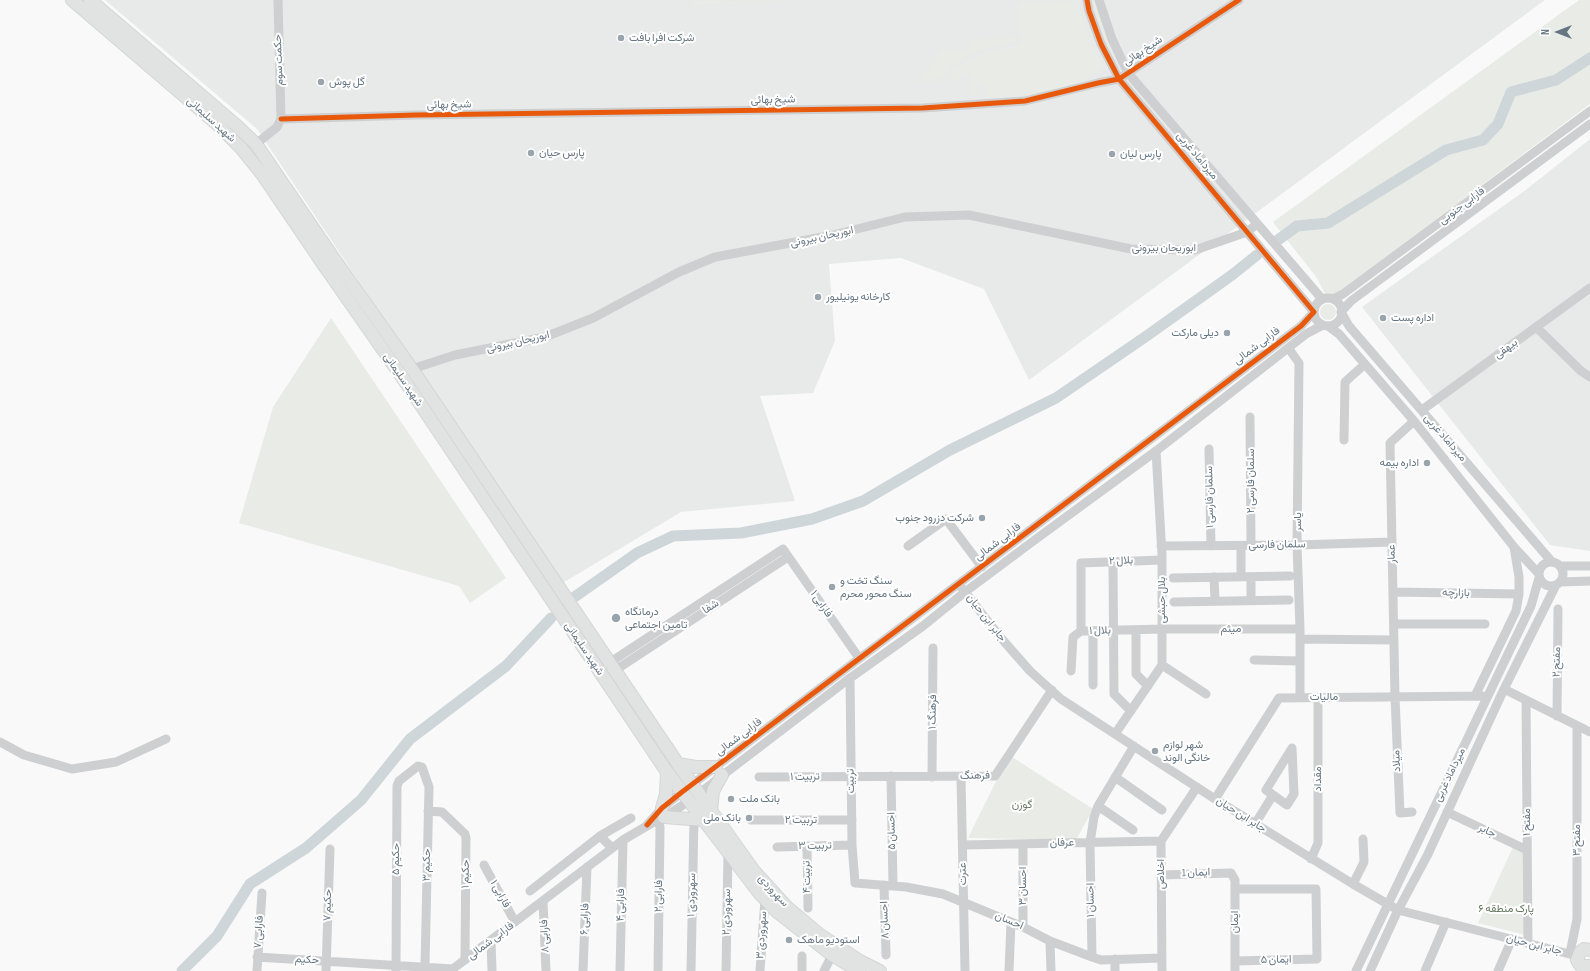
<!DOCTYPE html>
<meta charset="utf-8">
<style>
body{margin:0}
#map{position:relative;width:1590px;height:971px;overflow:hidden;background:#f9f9f9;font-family:"Sofia Sans Condensed",sans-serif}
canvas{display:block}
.north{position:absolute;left:1538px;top:12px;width:40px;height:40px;-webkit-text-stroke:3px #fff;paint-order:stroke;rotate:270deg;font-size:11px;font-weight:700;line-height:16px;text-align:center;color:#657683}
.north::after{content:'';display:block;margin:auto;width:14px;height:18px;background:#657683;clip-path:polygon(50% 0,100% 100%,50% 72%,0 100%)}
</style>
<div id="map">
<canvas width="1590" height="971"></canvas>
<div class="north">N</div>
</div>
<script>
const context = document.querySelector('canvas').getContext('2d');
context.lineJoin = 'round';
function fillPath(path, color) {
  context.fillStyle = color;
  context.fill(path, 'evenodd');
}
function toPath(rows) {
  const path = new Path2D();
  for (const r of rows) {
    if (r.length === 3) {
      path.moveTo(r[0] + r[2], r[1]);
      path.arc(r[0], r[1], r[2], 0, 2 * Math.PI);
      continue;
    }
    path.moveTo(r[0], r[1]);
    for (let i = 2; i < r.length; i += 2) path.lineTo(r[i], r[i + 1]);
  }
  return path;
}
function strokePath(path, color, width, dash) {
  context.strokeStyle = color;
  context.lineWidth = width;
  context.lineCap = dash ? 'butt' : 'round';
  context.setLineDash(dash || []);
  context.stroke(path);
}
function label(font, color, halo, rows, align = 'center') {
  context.font = font + ' "Sofia Sans Condensed",Vazirmatn,sans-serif';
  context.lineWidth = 4;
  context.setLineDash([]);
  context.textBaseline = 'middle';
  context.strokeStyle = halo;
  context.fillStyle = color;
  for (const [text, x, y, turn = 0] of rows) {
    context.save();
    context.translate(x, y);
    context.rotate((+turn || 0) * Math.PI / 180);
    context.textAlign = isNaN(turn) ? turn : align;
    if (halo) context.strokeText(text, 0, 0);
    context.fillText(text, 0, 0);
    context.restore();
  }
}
const built = toPath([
 [105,0,1545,0,1029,380,984,289,901,258,829,264,835,341,813,393,760,396,795,501,681,512,561,584,257,129],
 [1590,139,1590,551,1550,545,1362,307,1527,189]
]);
const green = toPath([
 [781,0,781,1,692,5,692,1],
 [1091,0,1096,0,1116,58,1113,58,1106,44],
 [1579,0,1590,0,1590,104,1336,294,1325,294,1317,278,1273,222],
 [1078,1,1087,33,1101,60,1102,67,1082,81,1066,88,1034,95,986,98,985,85,978,85,977,96,971,95,971,75,960,75,959,81,952,80,951,76,954,69,962,64,983,54,1012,47,1022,43,1023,37,1017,29,1019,3],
 [1019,38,1014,42,989,47,974,52,953,66,945,77,937,80,929,82,921,81,940,51,970,49,971,39],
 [1328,312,8],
 [331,318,506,578,470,603,459,586,239,523,273,407],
 [1009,755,1093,809,1076,840,968,838],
 [1513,847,1524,853,1525,935,1478,923]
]);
const river = toPath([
 [1278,240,1297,226,1328,223,1446,150,1483,140,1498,124,1511,92,1556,80,1590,58],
 [573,598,637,553,673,536,741,533,812,519,863,501,950,450,1056,398,1148,335,1232,275,1257,255],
 [182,971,217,936,250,884,306,848,361,800,410,739,506,666,551,618]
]);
const minor = toPath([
 [1099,0,1112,39,1128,73,1322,299],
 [281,119,416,115,923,108,1025,101,1098,83,1119,79,1239,0],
 [256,144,277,127,281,119,278,0],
 [1328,312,14],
 [1333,299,1343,294,1590,111],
 [1328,326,1339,334,1414,421,1514,547,1539,574],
 [1536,327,1581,371,1590,377],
 [1289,349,1299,363,1297,545,1300,629,1300,697],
 [412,369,455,355,545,337,593,318,679,272,715,257,833,235,905,217,969,215,1131,249,1195,250,1247,232,1257,224],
 [1422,410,1590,288],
 [1250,417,1251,545],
 [1344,440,1345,382,1365,364],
 [1209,449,1211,546],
 [908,546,946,519,982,567],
 [1161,546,1297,545,1392,542],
 [1241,546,1241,577],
 [1162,560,1081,563,1081,631,1163,629,1300,629],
 [1113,562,1114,694,1131,711],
 [1552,562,1349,326,1341,312,1351,301,1590,124],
 [1551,574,12],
 [1560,566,1590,566],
 [1214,577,1215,601],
 [1251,577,1251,600],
 [1173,578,1290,576],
 [1560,582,1590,581],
 [961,587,1001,638,1030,671,1061,699,1215,799,1353,884,1398,910,1577,956],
 [1393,592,1519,594],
 [1174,602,1289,600],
 [1394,624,1485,624],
 [1136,630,1136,674,1148,686],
 [1300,639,1394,640],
 [1254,660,1300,661],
 [609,663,783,549,859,658],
 [1162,665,1206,694],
 [614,671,788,557],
 [1071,671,1073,637,1081,631],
 [850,678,852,845,855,883,906,887,943,894,1023,927,1050,941,1092,957,1101,960,1161,958],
 [1093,685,1093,631],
 [1504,689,1590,732],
 [1475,696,1516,611,1519,594,1519,577,1514,547],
 [1526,700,1528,943],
 [1557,716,1558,609],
 [1115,734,1162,665,1162,555,1156,451],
 [0,742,24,755,72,769,116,762,166,739],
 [891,776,893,886],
 [759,777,995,776,1052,690],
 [932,777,933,648],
 [961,777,965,971],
 [1115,777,1162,810],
 [1215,799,1279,698,1488,696],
 [1098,806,1133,830],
 [428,811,442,812,465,834,466,838,465,960],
 [1412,812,1400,813,1395,697,1390,443,1414,421],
 [1447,812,1527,850],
 [663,818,689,801,846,681,923,626,965,592,1032,542,1156,451,1306,334,1323,325],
 [751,820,852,820],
 [1255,824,1273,795,1266,790,1292,748,1294,794,1287,805,1273,795],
 [647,825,662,808,682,792,1301,326,1314,312,1119,79,1101,44,1089,11,1087,0],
 [963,845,1161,841],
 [807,846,808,908],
 [777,847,852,845],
 [612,848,600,836,631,818],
 [1311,859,1318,843,1318,698],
 [484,865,515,922],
 [1161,875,1231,873,1235,880,1235,971],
 [1353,884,1364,862,1363,839],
 [884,885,886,955],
 [1235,889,1316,889,1317,959,1235,961],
 [530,891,600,836],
 [543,901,546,971],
 [1023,927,1023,844],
 [491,941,492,971],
 [1050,941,1051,971],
 [1570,953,1577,919,1577,726],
 [257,957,453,969],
 [1092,957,1090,843,1094,817,1098,806,1134,746],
 [1115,959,1115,971],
 [257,971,262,893],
 [326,971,330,849],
 [396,971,397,786,399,781,418,766,422,767,429,787,425,966],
 [450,971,623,840,652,823],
 [583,971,587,867],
 [620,971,623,840],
 [658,971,660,827,658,821],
 [691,971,694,818],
 [726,971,728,852],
 [760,971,765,899],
 [802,971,802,956],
 [824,971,832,955],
 [1009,971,1011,922],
 [1162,971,1161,841,1197,787],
 [1356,971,1531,606,1539,578],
 [1370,971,1398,910,1428,854,1504,689,1556,585],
 [1425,971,1446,922],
 [1498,971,1512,939]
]);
const major = toPath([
 [72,0,218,125,241,148,262,174,321,261,402,377,667,772,760,894,776,911,832,955,859,971],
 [90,0,236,125,256,144,332,256,412,369,678,764,754,871,787,907,819,934,860,961,880,971],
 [678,764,696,767,716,767],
 [662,808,666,794,667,772],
 [711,811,713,791,722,775],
 [664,817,703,820],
 [1590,950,1584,949,1580,952,1577,960,1581,966,1590,966]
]);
const cycleway = toPath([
 [281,119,416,115,923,108,1025,101,1098,83,1119,79,1239,0],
 [647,825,662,808,682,792,1301,326,1314,312,1119,79,1101,44,1089,11,1087,0]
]);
const markers = [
 [621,38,4,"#99a4ac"],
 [321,82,4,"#99a4ac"],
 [531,153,4,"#99a4ac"],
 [1112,154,4,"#99a4ac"],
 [818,297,4,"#99a4ac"],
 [1383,318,4,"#99a4ac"],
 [1227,333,4,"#99a4ac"],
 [1427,463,4,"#99a4ac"],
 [982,518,4,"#99a4ac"],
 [832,587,4,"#99a4ac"],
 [616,618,5,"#99a4ac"],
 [1155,751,4,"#99a4ac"],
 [731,799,4,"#99a4ac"],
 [749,818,4,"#99a4ac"],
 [789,940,4,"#99a4ac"]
];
const poiNames = [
 ["شرکت افرا بافت",629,38],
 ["گل پوش",329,82],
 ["پارس حیان",539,153],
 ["پارس لیان",1120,154],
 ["کارخانه یونیلیور",826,297],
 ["اداره پست",1391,318],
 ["دیلی مارکت",1219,333,"right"],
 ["اداره بیمه",1419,463,"right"],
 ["شرکت دزرود جنوب",974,518,"right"],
 ["سنگ تخت و",840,581],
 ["سنگ محور محرم",840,594],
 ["درمانگاه",625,612],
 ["تامین اجتماعی",625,625],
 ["شهر لوازم",1163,745],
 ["خانگی الوند",1163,758],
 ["بانک ملت",739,799],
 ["بانک ملی",741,818,"right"],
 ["استودیو ماهک",797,940]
];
const streetNames = [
 ["شیخ بهائی",1143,51,-34],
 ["حکمت سوم",279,60,-92],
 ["شیخ بهائی",773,100,-1],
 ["شیخ بهائی",449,105,-1],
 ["شهید سلیمانی",211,120,42],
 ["میرداماد غربی",1197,156,50],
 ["فارابی جنوبی",1462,206,-37],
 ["ابوریحان بیرونی",822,237,-12],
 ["ابوریحان بیرونی",1164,248],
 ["ابوریحان بیرونی",518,342,-13],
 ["فارابی شمالی",1257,346,-37],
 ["بیهقی",1506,349,-36],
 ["شهید سلیمانی",403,380,56],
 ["میرداماد غربی",1445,438,49],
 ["سلمان فارسی ۲",1251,481,-90],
 ["سلمان فارسی ۱",1210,497,-91],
 ["یاسر",1298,522,-90],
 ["فارابی شمالی",998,542,-37],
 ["سلمان فارسی",1277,545,-1],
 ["عمار",1392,554,-91],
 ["بلال ۲",1121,561,-2],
 ["بازارچه",1456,593,1],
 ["بلال حبشی",1162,600,-90],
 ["فارابی ۱",821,604,55],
 ["شفا",711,607,-33],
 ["جابر ابن حیان",986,618,52],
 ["میثم",1231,629],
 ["بلال ۱",1100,631,-1],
 ["شهید سلیمانی",584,649,56],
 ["مفتح ۲",1557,662,-89],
 ["مالیات",1324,697],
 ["فرهنگ ۱",933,712,-89],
 ["فارابی شمالی",739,737,-37],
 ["میلاد",1397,761,-93],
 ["میرداماد غربی",1450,775,-64],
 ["فرهنگ",975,776,-1],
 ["تربیت ۱",805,777,-1],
 ["مقداد",1318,779,-90],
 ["تربیت",851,781,-91],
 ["جابر ابن حیان",1241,815,32],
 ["تربیت ۲",801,820],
 ["مفتح ۱",1527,822,-90],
 ["احسان ۵",892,831,-91],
 ["جابر",1487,831,25],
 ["مفتح ۳",1577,840,-90],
 ["عرفان",1062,843,-1],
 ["تربیت ۳",815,846,-1],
 ["حکیم ۵",396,859,-90],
 ["حکیم ۳",427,865,-89],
 ["ایمان 1",1196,873,-2],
 ["حکیم ۱",466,874,-89],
 ["عترت",963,874,-91],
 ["اخلاص",1161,874,-90],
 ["تربیت ۴",807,877,-91],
 ["احسان ۳",1023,886,-90],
 ["سهروردی",773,891,47],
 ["فارابی ۱",500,894,61],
 ["سهروردی ۱",692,895,-89],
 ["فارابی ۲",659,896,-89],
 ["احسان ۱",1091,900,-91],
 ["حکیم ۷",328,905,-88],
 ["فارابی ۴",621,905,-89],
 ["سهروردی ۲",727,912,-89],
 ["فارابی ۶",585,919,-88],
 ["احسان ۸",885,920,-92],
 ["احسان",1009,921,23],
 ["ایمان",1235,922,-90],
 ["فارابی ۷",259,932,-86],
 ["سهروردی ۳",762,935,-86],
 ["فارابی ۸",545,936,-93],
 ["فارابی شمالی",491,941,-37],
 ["جابر ابن حیان",1534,945,14],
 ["حکیم",307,960,4],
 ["ایمان ۵",1276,960,-1]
];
const parkNames = [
 ["گوزن",1022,805],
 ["پارک منطقه ۶",1506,909]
];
fillPath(built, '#e8e9e9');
fillPath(green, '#e8ebe6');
strokePath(river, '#ced6d9', 11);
strokePath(major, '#d5d6d7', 14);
strokePath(minor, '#cecfd0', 9);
strokePath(major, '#e1e2e2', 12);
strokePath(cycleway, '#e8590c', 5);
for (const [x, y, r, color] of markers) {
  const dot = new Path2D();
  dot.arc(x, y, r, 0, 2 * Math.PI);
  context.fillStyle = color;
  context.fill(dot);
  strokePath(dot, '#fff', 1.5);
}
label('11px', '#657683', '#fff', poiNames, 'left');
label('11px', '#657683', '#fff', streetNames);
label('11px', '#687a64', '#fff', parkNames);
</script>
